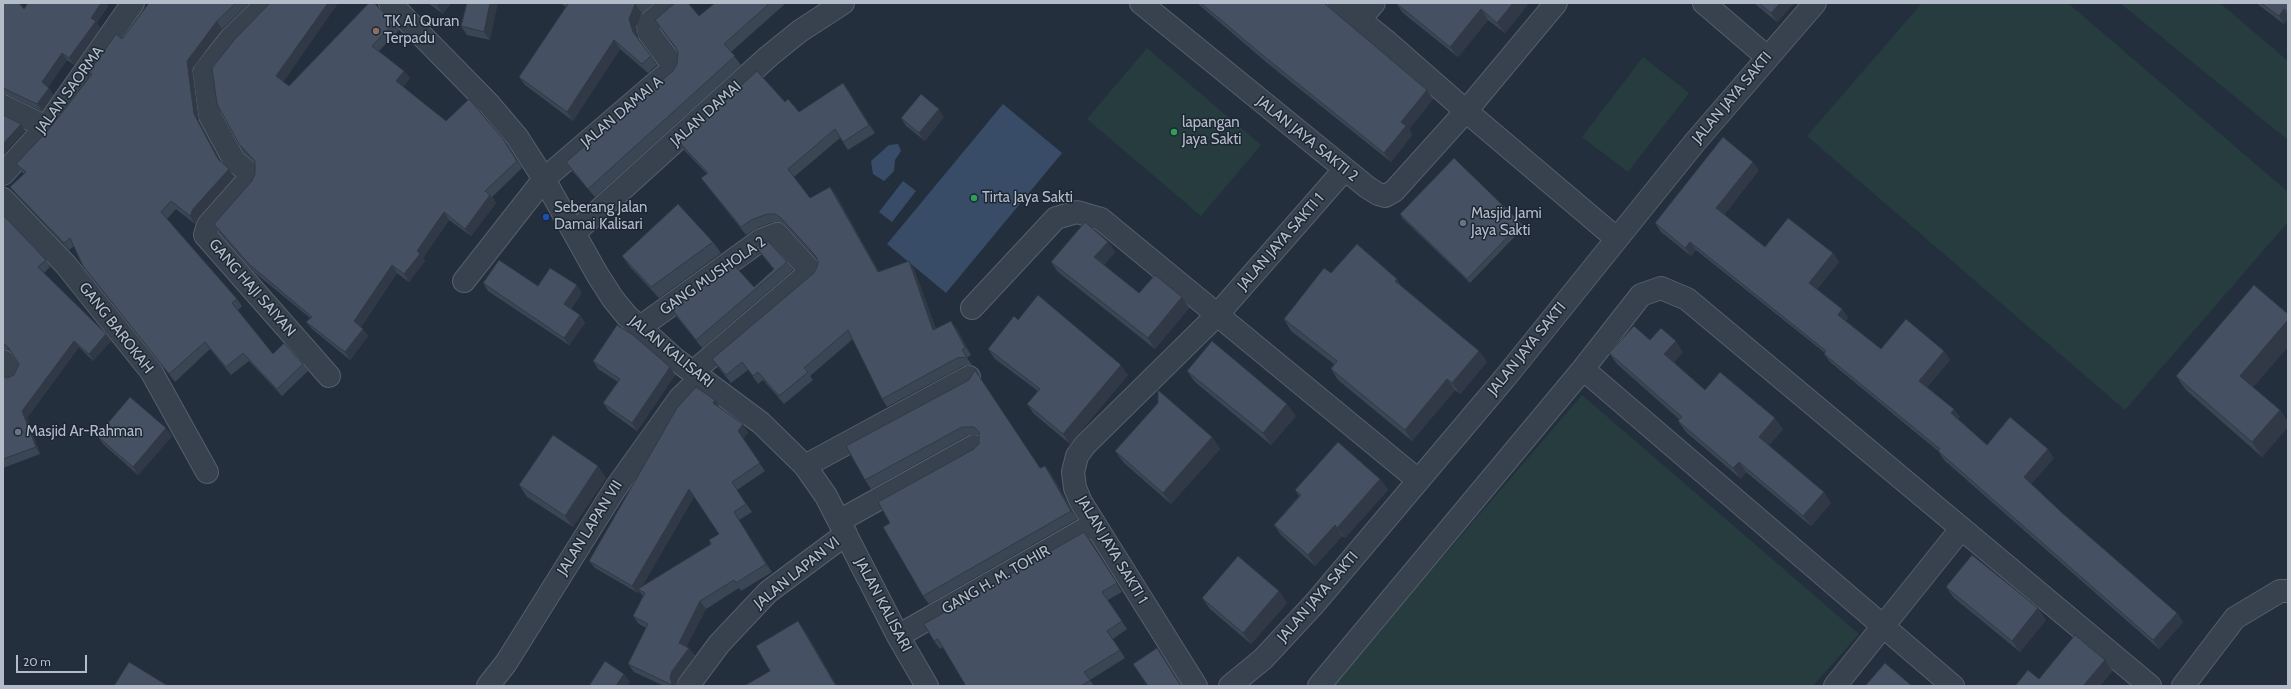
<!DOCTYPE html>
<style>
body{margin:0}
#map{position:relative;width:2291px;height:689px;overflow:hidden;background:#242f3e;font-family:Cabin,sans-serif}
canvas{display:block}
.frame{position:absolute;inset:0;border:4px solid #b4bcc9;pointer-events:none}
.scale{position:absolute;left:16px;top:655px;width:71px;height:18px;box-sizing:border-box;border:2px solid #b4bcc9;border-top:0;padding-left:5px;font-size:12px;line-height:14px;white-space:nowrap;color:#b4bcc9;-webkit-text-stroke:3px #1d2633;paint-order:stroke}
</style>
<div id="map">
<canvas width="2291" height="689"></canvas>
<div class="frame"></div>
<div class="scale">20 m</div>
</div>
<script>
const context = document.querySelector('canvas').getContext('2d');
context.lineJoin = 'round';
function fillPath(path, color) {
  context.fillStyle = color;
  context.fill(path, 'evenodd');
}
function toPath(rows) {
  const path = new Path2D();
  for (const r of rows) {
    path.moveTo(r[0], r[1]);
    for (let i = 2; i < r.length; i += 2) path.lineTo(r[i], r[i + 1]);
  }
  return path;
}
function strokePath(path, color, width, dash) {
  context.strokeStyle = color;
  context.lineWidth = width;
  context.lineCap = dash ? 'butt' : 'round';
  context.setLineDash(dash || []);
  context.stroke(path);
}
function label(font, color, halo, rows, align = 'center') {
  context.font = font + ' Cabin,sans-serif';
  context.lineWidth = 3;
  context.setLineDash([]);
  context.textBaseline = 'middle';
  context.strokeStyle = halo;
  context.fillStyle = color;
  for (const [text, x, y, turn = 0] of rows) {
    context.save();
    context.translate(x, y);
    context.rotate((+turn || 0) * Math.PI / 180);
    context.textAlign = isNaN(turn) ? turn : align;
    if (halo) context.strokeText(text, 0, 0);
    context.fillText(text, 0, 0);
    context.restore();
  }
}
const green = toPath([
 [1922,3,2068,3,2288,192,2288,222,2125,410,1807,136],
 [2120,3,2220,3,2288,61,2288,140],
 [1147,48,1261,145,1201,216,1087,119],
 [1643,57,1689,93,1628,172,1582,137],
 [1582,395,1859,634,1813,686,1332,686]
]);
const water = toPath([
 [1003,104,1062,153,946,293,887,244],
 [898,144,901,151,895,160,894,171,884,181,873,174,871,161,889,145],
 [903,181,916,191,892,222,879,212]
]);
const minor = toPath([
 [267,3,231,38,204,72,210,116,234,160,249,173,248,180,208,225,205,235,329,376],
 [390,3,489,104,517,137,544,179,597,274,613,299,627,316,675,359,761,423,805,466,826,496,898,636,927,686],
 [1141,3,1367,187,1378,194,1385,196,1394,191,1466,111,1617,239],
 [1339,3,1385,40,1466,111,1556,3],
 [1704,3,1767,57],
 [1359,20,1374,3],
 [3,106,46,127],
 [3,174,46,127,133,3],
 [3,199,66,265,151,371,207,472],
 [574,233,769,56,800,31,843,3],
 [464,281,544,179,671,70,672,64,649,33,648,26,650,22,672,3],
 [972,308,1056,218,1077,212,1101,219,1418,480],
 [639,328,761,240,777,234,811,271,693,372],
 [3,361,11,372],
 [1583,369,1953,686],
 [805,466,969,377],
 [839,521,974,446],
 [898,636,1094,524],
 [488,686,506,663,615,489,680,398,701,378],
 [688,686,719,644,768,592,846,534],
 [1196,686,1081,502,1075,488,1073,472,1077,456,1085,445,1217,315,1345,169],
 [1230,686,1263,659,1315,603,1504,379,1695,142,1815,3],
 [1319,686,1583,369,1641,295,1661,288,1687,299,2150,686],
 [1835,686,1961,529],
 [2183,686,2235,618,2280,591,2288,591]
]);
const wall = toPath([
 [3,3,24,9,28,3,106,3,108,6,97,23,100,28,74,65,67,60,48,87,53,95,42,111,8,95,3,95],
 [149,3,249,3,222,29,192,69,199,122,220,161,234,177,199,217,195,224,176,209,167,219,237,299,242,306,237,311,273,354,303,364,308,371,282,396,249,361,231,375,210,349,175,382,89,273,83,266,74,246,69,250,16,194,10,187,24,174,22,172,16,164,50,128,91,75,89,72,122,39],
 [270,3,338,3,283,82,289,86,394,23,399,30,379,51,404,71,410,78,403,87,446,121,508,146,522,168,492,197,496,203,471,236,449,220,423,258,425,261,409,282,397,273,361,327,368,336,350,360,312,329,306,322,310,318,254,272,219,232,214,224,252,181,255,174,255,163,244,152,239,144],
 [428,3,451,3,443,14],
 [467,3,490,40,467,35,461,26],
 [560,3,653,3,642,13,636,27,639,40,657,65,648,73,620,49,573,121,525,85,519,77,566,7],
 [715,3,786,3,731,52,741,65,595,197,572,171,566,162,673,71,677,64,699,16],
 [1197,3,1325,3,1327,5,1433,99,1409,129,1412,135,1391,162,1266,62],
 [1396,3,1529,3,1505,33,1488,20,1458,57,1403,13],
 [1754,3,1794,3,1777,22],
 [2256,3,2288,3,2288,19,2284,24],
 [843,83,875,133,848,150,840,138,794,177,810,198,836,195,879,272,909,261,914,269,936,329,957,329,971,355,967,358,972,365,963,366,887,407,882,399,853,339,810,376,813,380,784,404,763,380,758,384,748,370,731,383,718,367,712,359,814,273,817,267,818,261,817,259,786,226,780,222,773,222,757,228,746,235,707,186,701,178,707,174,684,150,679,142,785,102,799,112],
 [944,117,925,141,906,126,901,118],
 [1759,170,1724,215,1765,247,1833,253,1839,262,1817,289,1842,309,1848,318,1846,321,1881,349,1944,351,1950,360,1927,387,1960,417,1958,419,1987,445,2054,458,2031,484,2061,512,2177,613,2183,622,2159,649,1944,460,1938,451,1830,362,1824,354,1825,353,1696,250,1691,256,1661,232,1655,223],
 [1400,214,1521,223,1524,227,1470,283,1402,218],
 [3,215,46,260,50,267,44,273,106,334,111,341,93,361,79,347,27,418,40,454,3,468,3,376,7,378,14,375,19,364,12,353,8,349,3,349],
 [713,242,721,253,659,298,630,267,622,256],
 [1108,242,1115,252,1104,265,1139,293,1182,297,1189,308,1155,349,1058,272,1051,262],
 [756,247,787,262,793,270,702,348,676,316,671,308,754,287,774,270],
 [1331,273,1403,287,1479,351,1487,362,1460,394,1455,390,1412,441,1338,380,1331,369,1334,364,1291,331,1284,319],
 [483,283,538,286,582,293,571,309,580,315,585,323,569,345,488,291],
 [1018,320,1128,375,1070,444,1034,414,1027,404,1038,391,995,359,988,349],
 [1650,340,1683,352,1674,362,1705,390,1783,429,1769,445,1831,503,1811,526,1746,472,1741,479,1686,432,1678,421,1680,420,1617,364,1609,353],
 [593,361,670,367,675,375,637,431,609,411,603,403,618,382,598,369],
 [1187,371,1296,416,1271,445,1195,382],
 [2176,376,2280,410,2288,422,2288,427,2262,457,2186,390],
 [969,380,1040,468,1051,474,1077,519,929,604,923,596,890,523,974,449,979,444,979,435,968,435,871,489,865,480],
 [720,408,748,432,743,439,765,471,737,490,752,512,739,520,772,572,741,591,739,588,706,609,686,647,689,648,695,656,678,679,676,686,664,686,634,672,628,664,646,628,639,624,633,616,643,596,639,591,638,593,595,568,589,561],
 [694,497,719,534,711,544,642,586],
 [97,436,172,436,138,475,103,444],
 [1212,437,1220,449,1171,504,1124,463,1115,451],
 [606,478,573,527,527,497,519,485],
 [1380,479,1388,490,1345,538,1342,536,1315,566,1281,535,1274,525,1299,496,1295,490],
 [1084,532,1122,592,1108,600,1127,629,1113,639,1125,658,1090,680,1094,686,966,686,943,647,940,649,934,641],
 [1946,587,2046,620,2020,652,1954,598],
 [1279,591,1287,603,1251,644,1210,609,1202,598]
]);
const shadedWall = toPath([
 [101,3,106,3,108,6,97,23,100,28,74,65,69,58,91,18],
 [328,3,338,3,282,84,276,76],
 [439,3,451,3,443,14,437,6],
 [490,3,498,3,490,40,484,32],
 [1513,3,1529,3,1505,33,1497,23],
 [1780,3,1794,3,1777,22,1771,13],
 [635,4,642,13,636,27,639,40,633,32,629,19],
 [1481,9,1488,20,1458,57,1450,47],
 [2284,9,2288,16,2288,19,2284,24,2279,16],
 [217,21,222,29,192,69,199,122,223,166,218,159,194,114,187,61],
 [614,40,620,49,573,121,567,112],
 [62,53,67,60,46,89,42,82],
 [404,71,410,78,401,89,396,81],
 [843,83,849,91,875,133,869,125],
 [49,88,53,95,42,111,37,104],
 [1427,90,1433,99,1409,129,1412,135,1391,162,1384,153,1401,122],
 [939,109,944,117,925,141,919,133],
 [21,124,25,131,3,155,3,144],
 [1753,162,1759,170,1722,217,1716,208],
 [229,169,234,177,199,217,195,224,190,216,193,209],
 [830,187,836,195,883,280,878,272],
 [490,195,496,203,471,236,465,229],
 [444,212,449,220,423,258,425,261,409,282,404,274,417,251],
 [1108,242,1115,252,1102,268,1094,257],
 [1690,242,1696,250,1691,256,1685,248],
 [1833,253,1839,262,1815,291,1809,283],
 [909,261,914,269,939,338,933,330],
 [392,265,397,273,359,329,354,321],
 [1397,279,1404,290,1395,281],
 [577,285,582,293,569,311,564,304],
 [1182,297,1189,308,1155,349,1148,338],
 [1842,309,1848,318,1844,323,1838,315],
 [580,315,585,323,569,345,564,338],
 [2288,320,2288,347,2250,391,2240,376],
 [951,321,957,329,971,355,965,347],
 [363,329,368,336,350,360,345,352],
 [106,334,111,341,93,361,89,354],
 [74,341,79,347,27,418,40,454,36,447,22,411],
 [1676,341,1683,352,1672,364,1664,354],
 [1479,351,1487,362,1460,394,1452,383],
 [1944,351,1950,360,1925,389,1919,381],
 [1121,365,1128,375,1070,444,1063,434],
 [670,367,675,375,637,431,632,423],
 [1447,379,1455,390,1412,441,1405,430],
 [715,400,720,408,713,403],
 [1287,404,1296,416,1271,445,1263,433],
 [1954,409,1960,417,1957,421,1951,413],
 [2280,410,2288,422,2288,427,2262,457,2252,442],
 [1775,418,1783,429,1767,448,1759,437],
 [743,424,748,432,743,439,765,471,738,431],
 [166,428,172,436,138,475,133,467],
 [1212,437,1220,449,1171,504,1163,493],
 [2048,449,2054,458,2030,485,2024,477],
 [1739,462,1746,472,1741,479,1733,468],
 [598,466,606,478,573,527,565,516],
 [1045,466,1051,474,1077,519,1071,511],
 [1380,479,1388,490,1345,538,1337,528],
 [689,489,694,497,640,590,638,589,639,591,638,593,632,586],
 [1824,492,1831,503,1811,526,1803,516],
 [734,512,739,520,772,572,766,564],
 [1335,525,1342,536,1315,566,1308,555],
 [1279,591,1287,603,1251,644,1243,633],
 [700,601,706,609,684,651,679,643],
 [2038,608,2046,620,2020,652,2012,641],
 [2177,613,2183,622,2159,649,2153,640],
 [798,621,806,632,837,686,836,686],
 [689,648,695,656,678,679,676,686,672,686,672,685,670,677,672,671],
 [2105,660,2113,671,2100,686,2083,686],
 [624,674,630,682,627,686,616,686]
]);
const building = toPath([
 [3,3,19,3,24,9,28,3,101,3,91,18,96,21,69,58,62,53,42,82,49,88,37,104,3,88,3,3],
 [149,3,236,3,217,21,187,61,194,114,218,159,229,169,193,209,190,216,171,201,161,212,237,299,232,303,273,354,284,343,303,364,277,389,243,353,226,367,205,342,169,374,83,266,70,238,64,243,10,187,26,172,16,164,50,128,92,74,89,72,116,34,122,39,149,3],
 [270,3,328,3,276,76,289,86,369,3,374,3,394,23,372,46,404,71,396,81,446,121,469,99,503,139,517,161,485,191,490,195,465,229,444,212,417,251,420,254,404,274,392,265,354,321,363,329,345,352,306,322,312,317,249,264,214,224,252,181,255,174,255,161,239,144,217,104,212,68,235,39,270,3],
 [433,3,439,3,437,6,433,3],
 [467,3,490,3,484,32,461,26,467,3],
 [566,3,637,3,635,4,629,19,633,32,651,56,642,64,614,40,567,112,519,77,568,4,566,3],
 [675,3,688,3,699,16,715,3,770,3,724,44,735,56,588,189,566,162,673,71,677,64,678,53,676,48,655,20,675,3],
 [1201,3,1324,3,1427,90,1401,122,1406,126,1384,153,1260,53,1201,3],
 [1396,3,1513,3,1497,23,1481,9,1450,47,1396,3],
 [1759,3,1780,3,1771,13,1759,3],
 [2261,3,2288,3,2288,12,2284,9,2279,16,2261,3],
 [757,71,785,102,788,99,799,112,843,83,869,125,843,142,835,129,788,169,810,198,830,187,878,272,909,261,933,330,951,321,965,347,962,350,967,357,957,358,882,399,848,330,804,368,808,372,779,396,758,372,753,376,742,362,726,375,712,359,814,273,817,267,818,261,815,255,781,218,775,214,767,214,751,220,741,227,701,178,708,173,679,142,757,71],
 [921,94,939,109,919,133,901,118,921,94],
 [3,115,21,124,3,144,3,115],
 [1723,137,1753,162,1716,208,1765,247,1788,218,1833,253,1809,283,1842,309,1838,315,1881,349,1906,319,1944,351,1919,381,1954,409,1951,413,1987,445,2010,417,2048,449,2024,477,2061,512,2177,613,2153,640,1938,451,1940,449,1824,354,1826,351,1690,242,1685,248,1655,223,1723,137],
 [1454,158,1521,223,1467,279,1400,214,1454,158],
 [678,204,713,242,651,287,622,256,678,204],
 [3,215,46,260,38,267,106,334,89,354,74,341,22,411,36,447,3,459,3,376,7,378,14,375,19,364,8,347,3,343,3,215],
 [1085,222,1108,242,1094,257,1139,293,1155,275,1182,297,1148,338,1051,262,1085,222],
 [768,241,787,262,696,340,671,308,733,264,754,287,774,269,756,247,768,241],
 [1357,244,1397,279,1395,281,1479,351,1452,383,1447,379,1405,430,1331,369,1337,361,1284,319,1324,268,1331,273,1357,244],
 [499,260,538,286,550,268,577,285,564,304,580,315,564,338,483,283,499,260],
 [2254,285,2288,314,2288,320,2240,376,2280,410,2252,442,2176,376,2254,285],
 [1038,295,1121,365,1063,434,1027,404,1040,389,988,349,1014,316,1018,320,1038,295],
 [617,325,633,335,670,367,632,423,603,403,620,379,593,361,617,325],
 [1634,326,1650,340,1661,328,1676,341,1664,354,1705,390,1720,372,1775,418,1759,437,1824,492,1803,516,1739,462,1733,468,1678,421,1682,417,1609,353,1634,326],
 [1212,341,1287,404,1263,433,1187,371,1212,341],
 [975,370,1040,468,1045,466,1071,511,923,596,883,527,890,523,878,502,974,449,979,444,979,432,974,427,962,427,865,480,846,446,969,380,975,370],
 [696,387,715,400,713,403,743,424,738,431,760,463,732,482,746,504,734,512,766,564,736,583,734,580,700,601,679,643,689,648,672,671,670,677,672,685,628,664,648,624,633,616,645,593,638,589,711,544,709,540,719,534,689,489,632,586,589,561,677,408,696,387],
 [1158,390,1212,437,1163,493,1115,451,1158,403,1158,390],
 [130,397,166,428,133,467,97,436,130,397],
 [553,435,598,466,565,516,519,485,553,435],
 [1338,442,1380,479,1337,528,1335,525,1308,555,1274,525,1301,495,1295,490,1338,442],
 [1084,532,1117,583,1102,592,1122,621,1107,631,1120,650,1084,672,1090,680,1081,686,966,686,938,639,934,641,924,624,1084,532],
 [1972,555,2038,608,2012,641,1946,587,1972,555],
 [1238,556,1279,591,1243,633,1202,598,1238,556],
 [798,621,836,686,744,686,770,671,756,646,798,621],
 [2075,635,2105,660,2083,686,2015,686,2028,670,2039,679,2075,635],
 [1157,648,1181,686,1148,686,1133,664,1157,648],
 [605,661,624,674,616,686,589,686,605,661],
 [129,662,168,686,114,686,129,662],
 [1885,663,1912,686,1865,686,1885,663]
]);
const markers = [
 [376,31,4,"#8d6e63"],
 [1174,132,4,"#2e9e5b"],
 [974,198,4,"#2e9e5b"],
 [546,217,4,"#1a4fb4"],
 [1463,223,4,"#6b7280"],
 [18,432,4,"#6b7280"]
];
const poiNames = [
 ["TK Al Quran",384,22],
 ["Terpadu",384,39],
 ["lapangan",1182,123],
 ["Jaya Sakti",1182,140],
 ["Tirta Jaya Sakti",982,198],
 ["Seberang Jalan",554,208],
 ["Damai Kalisari",554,225],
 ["Masjid Jami",1471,214],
 ["Jaya Sakti",1471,231],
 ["Masjid Ar-Rahman",26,432]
];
const streetNames = [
 ["JALAN SAORMA",70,90,-54],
 ["JALAN JAYA SAKTI",1732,98,-50],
 ["JALAN DAMAI A",622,112,-40],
 ["JALAN DAMAI",706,114,-42],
 ["JALAN JAYA SAKTI 2",1307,139,39],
 ["JALAN JAYA SAKTI 1",1281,242,-49],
 ["GANG MUSHOLA 2",713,276,-35],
 ["GANG HAJI SAIYAN",252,288,49],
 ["GANG BAROKAH",116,328,52],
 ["JALAN JAYA SAKTI",1527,349,-51],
 ["JALAN KALISARI",671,352,39],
 ["JALAN LAPAN VII",590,528,-58],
 ["JALAN JAYA SAKTI 1",1112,550,59],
 ["JALAN LAPAN VI",797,573,-39],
 ["GANG H. M. TOHIR",996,580,-30],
 ["JALAN JAYA SAKTI",1318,597,-49],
 ["JALAN KALISARI",883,605,62]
];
fillPath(green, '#263c3f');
fillPath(water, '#394c67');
strokePath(minor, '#565f6c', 24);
strokePath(minor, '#38414e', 22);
fillPath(wall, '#3b4654');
fillPath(shadedWall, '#303945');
fillPath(building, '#455162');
strokePath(building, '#303945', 1);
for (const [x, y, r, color] of markers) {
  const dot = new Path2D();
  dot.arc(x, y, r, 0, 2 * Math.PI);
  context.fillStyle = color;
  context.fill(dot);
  strokePath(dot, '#1d2633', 1.5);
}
label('15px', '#b4bcc9', '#1d2633', poiNames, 'left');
label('15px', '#b4bcc9', '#1d2633', streetNames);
</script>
